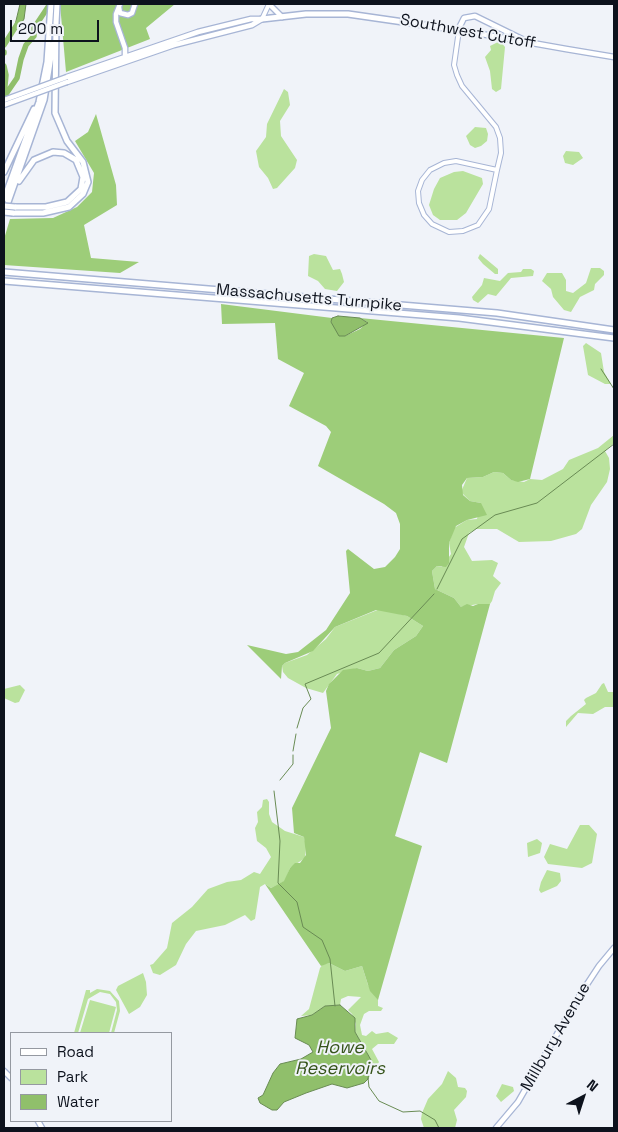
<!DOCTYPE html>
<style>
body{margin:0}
#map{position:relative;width:618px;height:1132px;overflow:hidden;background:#f0f3f9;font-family:"Space Grotesk",sans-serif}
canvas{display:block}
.frame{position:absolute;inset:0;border:5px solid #0d121d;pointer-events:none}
.legend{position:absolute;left:10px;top:1032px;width:162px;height:90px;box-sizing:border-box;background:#f0f3f9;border:1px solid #9599a1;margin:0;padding:6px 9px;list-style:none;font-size:15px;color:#0d121d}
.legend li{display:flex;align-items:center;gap:10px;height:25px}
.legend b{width:25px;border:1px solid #9599a1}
.north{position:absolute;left:558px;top:1072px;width:50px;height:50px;-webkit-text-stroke:4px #f0f3f9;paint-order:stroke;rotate:40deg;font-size:14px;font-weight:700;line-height:20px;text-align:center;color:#0d121d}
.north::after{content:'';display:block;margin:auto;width:18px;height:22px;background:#0d121d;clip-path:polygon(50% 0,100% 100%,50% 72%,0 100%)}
.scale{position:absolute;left:10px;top:20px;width:89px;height:22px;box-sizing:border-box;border:2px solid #0d121d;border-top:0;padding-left:6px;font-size:15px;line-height:18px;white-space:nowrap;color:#0d121d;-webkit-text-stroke:4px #f0f3f9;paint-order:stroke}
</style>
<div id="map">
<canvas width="618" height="1132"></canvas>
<div class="frame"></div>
<ul class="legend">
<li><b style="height:6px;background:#fff"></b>Road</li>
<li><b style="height:14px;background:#bae29d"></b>Park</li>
<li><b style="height:14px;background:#90bf6b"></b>Water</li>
</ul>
<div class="north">N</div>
<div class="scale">200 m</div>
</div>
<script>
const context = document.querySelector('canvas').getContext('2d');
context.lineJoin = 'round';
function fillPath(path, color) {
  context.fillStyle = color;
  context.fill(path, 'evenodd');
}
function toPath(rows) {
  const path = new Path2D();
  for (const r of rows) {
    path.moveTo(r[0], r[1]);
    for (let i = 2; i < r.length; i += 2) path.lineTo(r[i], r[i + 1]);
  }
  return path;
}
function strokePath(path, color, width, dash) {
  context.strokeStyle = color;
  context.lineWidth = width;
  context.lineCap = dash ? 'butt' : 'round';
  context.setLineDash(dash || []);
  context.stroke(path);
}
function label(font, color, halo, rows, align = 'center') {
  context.font = font + ' "Space Grotesk",sans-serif';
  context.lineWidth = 4;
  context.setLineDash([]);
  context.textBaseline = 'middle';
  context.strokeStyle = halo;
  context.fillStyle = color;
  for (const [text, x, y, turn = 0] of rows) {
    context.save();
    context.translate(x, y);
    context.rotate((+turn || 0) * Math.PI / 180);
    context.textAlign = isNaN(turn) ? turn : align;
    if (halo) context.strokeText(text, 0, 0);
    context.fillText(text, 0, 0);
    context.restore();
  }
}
const green = toPath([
 [500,41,505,47,501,89,496,92,492,89,490,71,485,57,491,50,490,46],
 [284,89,288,92,290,105,280,121,281,136,297,160,295,168,277,188,273,189,268,178,259,167,256,151,266,137,267,124],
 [475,127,486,128,488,134,487,141,481,146,475,148,470,145,466,136],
 [566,151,579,152,583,158,573,165,565,163,563,156],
 [463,171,482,178,483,184,466,213,457,220,440,220,433,215,429,205,434,189,440,178,454,172],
 [314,254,326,256,333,270,340,269,342,274,344,282,337,291,325,289,318,281,308,276,309,256],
 [480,254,498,269,498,274,495,274,483,264,478,258],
 [591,268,600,268,604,271,604,275,595,284,594,290,580,297,571,312,564,310,553,297,551,289,542,281,547,273,562,273,566,280,566,291,573,293,586,283],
 [523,269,531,269,534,271,533,276,511,278,496,296,488,294,478,303,473,300,472,297,482,285,484,278,500,281,508,273,521,272],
 [586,343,601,353,604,372,611,384,605,384,588,375,583,346],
 [614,435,614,443,605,451,609,458,610,469,607,482,591,505,582,529,576,534,551,541,519,542,497,529,476,529,469,533,464,547,472,561,492,560,498,563,493,576,501,583,495,591,492,601,490,604,478,604,461,607,454,598,435,589,432,571,437,566,442,567,451,554,449,543,454,528,467,520,477,519,481,503,470,501,461,492,467,478,483,477,494,472,503,473,511,480,524,482,530,479,542,480,563,469,569,460,598,448],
 [380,609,407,616,423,626,416,636,394,650,380,668,368,671,357,668,337,674,323,693,306,688,288,678,283,672,282,666,285,663,307,655,326,639,335,627],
 [604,683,608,692,614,692,614,707,605,707,593,714,578,713,566,727,566,721,571,716,586,704,584,700,586,698,596,693,602,684],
 [20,685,25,690,19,702,15,703,4,698,4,689],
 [267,799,269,802,269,814,272,822,285,831,304,837,306,846,305,858,290,868,285,881,271,888,265,884,260,887,255,919,251,921,245,915,225,925,196,931,186,944,176,965,160,975,153,973,150,965,153,964,167,948,172,923,192,907,208,889,227,882,241,880,254,872,260,874,271,857,266,848,257,841,255,828,258,822,257,812,262,807,263,800],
 [580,825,589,825,597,834,592,863,582,868,548,864,544,857,550,844,567,849],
 [537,839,542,843,540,853,528,857,527,843],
 [547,870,560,873,561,881,557,886,541,893,539,890,541,882],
 [329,963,345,971,362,966,368,985,378,999,378,1006,383,1008,381,1011,369,1011,364,1014,360,1025,362,1035,366,1036,372,1031,376,1034,388,1032,398,1038,394,1044,378,1044,372,1049,379,1062,368,1079,371,1060,355,1032,356,1024,352,1014,348,1010,361,997,348,996,341,999,340,1005,325,1006,312,1015,301,1016,309,1009,320,968,323,964],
 [143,973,146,982,147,995,140,1007,129,1014,116,990,118,986],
 [97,989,110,991,119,1001,120,1011,114,1033,111,1033,117,1010,116,1002,110,994,100,992,88,999,78,1033,74,1033,86,990,90,990,90,993],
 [90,1000,116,1007,109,1033,80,1033],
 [448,1071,456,1078,458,1087,465,1088,467,1091,466,1097,454,1110,457,1120,455,1128,424,1128,421,1119,422,1113,428,1099,442,1084],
 [502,1084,513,1087,514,1091,501,1102,496,1096]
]);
const forest = toPath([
 [60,4,175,4,146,28,150,39,66,72],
 [96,114,116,185,117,205,84,225,91,258,139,262,120,273,4,265,4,239,10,219,53,218,77,207,92,192,94,173,75,141,88,132],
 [221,304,332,318,331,322,345,336,360,329,367,322,360,318,564,338,530,479,518,482,511,480,503,473,494,472,483,477,467,478,462,485,463,495,470,501,481,503,487,515,467,520,456,526,449,543,449,563,446,567,437,566,432,571,435,589,454,598,461,607,467,604,473,606,478,604,490,604,447,763,420,752,395,836,422,846,378,1000,370,991,362,966,345,971,329,963,321,966,265,884,271,888,284,881,290,868,295,863,300,863,306,855,304,837,294,833,292,808,331,728,326,691,329,684,343,670,357,668,368,671,380,668,394,650,416,636,423,626,407,616,376,610,335,627,313,651,285,663,282,666,281,679,247,645,286,654,298,652,326,630,350,593,346,551,348,549,374,569,385,567,395,557,400,549,400,524,396,513,384,504,318,466,331,432,326,426,289,406,304,373,278,359,275,323,222,324]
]);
const water = toPath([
 [20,4,26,4,24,19,18,29,15,25,20,4],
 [338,316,360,318,368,323,345,336,339,336,331,322,332,318,338,316],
 [340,1005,355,1018,355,1032,371,1060,368,1079,364,1083,347,1088,332,1084,306,1093,284,1102,277,1110,272,1110,260,1103,258,1098,263,1095,273,1073,280,1064,301,1059,313,1052,309,1045,295,1038,297,1019,312,1015,325,1006,340,1005]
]);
const stream = toPath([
 [601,369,614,389],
 [437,589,462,539,495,515,537,503,614,444],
 [297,728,303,708,311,699,305,684,379,653,434,594],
 [293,751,296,734],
 [280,780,293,764,293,755],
 [274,791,280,841,278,883,297,902,303,927,322,940,330,959,335,1006],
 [368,1078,369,1087,379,1101,403,1112,420,1111,435,1120,439,1128]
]);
const river = toPath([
 [4,45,18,23],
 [4,52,4,53],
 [4,66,6,75,4,96],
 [6,94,17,78,21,59,26,45,34,36,34,28,50,4]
]);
const minor = toPath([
 [262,19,269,4],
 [459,30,454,65,457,75,462,86,496,127,500,138,501,153,497,170,456,161,444,163,430,170,422,180,418,191,419,203,424,215,432,224,449,232,463,231,478,225,489,209,497,170]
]);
const major = toPath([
 [120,4,116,14,116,22,125,48,125,56],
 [269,4,282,17],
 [119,7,120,13,128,15,132,13,135,4],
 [530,43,475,16,464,18,460,26,459,30,566,49,614,57],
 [67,77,198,32,251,19,262,19],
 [67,82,174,45,252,25,262,19],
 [4,1071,11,1078],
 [38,1121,42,1128],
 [496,1128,518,1102,576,1001,599,966,614,948]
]);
const highway = toPath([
 [262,19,306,14,348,14,459,30],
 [56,23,57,4],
 [4,172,34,109],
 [4,199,39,102,47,62,51,4],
 [15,207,46,207,67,202,81,189,83,177,76,160,64,153,53,152,34,160,19,181],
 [6,208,44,100,53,44],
 [13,213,43,213,69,207,83,194,88,182,83,162,67,141,55,113,56,22],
 [4,272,497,313,614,330],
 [4,281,459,318,614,338]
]);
const majorBridge = toPath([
 [4,100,67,77],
 [4,105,67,82]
]);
const highwayBridge = toPath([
 [4,206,15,207],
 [4,212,13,213]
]);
const streetNames = [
 ["Southwest Cutoff",468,32,10],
 ["Massachusetts Turnpike",309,298,5],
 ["Millbury Avenue",556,1037,-60]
];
const waterNames = [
 ["Howe",340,1048],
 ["Reservoirs",340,1069]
];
fillPath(green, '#bae29d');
fillPath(forest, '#9dcd79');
fillPath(water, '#90bf6b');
strokePath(water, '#698b54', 1);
strokePath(stream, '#698b54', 1);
strokePath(river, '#90bf6b', 5.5);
strokePath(minor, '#a7b5d5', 6);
strokePath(major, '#a7b5d5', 7);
strokePath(highway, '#a7b5d5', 8);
strokePath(minor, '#fff', 4);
strokePath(major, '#fff', 4.5);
strokePath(highway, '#fff', 5);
strokePath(majorBridge, '#a7b5d5', 7, []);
strokePath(highwayBridge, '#a7b5d5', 8, []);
strokePath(majorBridge, '#fff', 4.5);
strokePath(highwayBridge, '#fff', 5);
label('16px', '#0d121d', '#f0f3f9', streetNames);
label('italic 18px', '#36541b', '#f0f3f9', waterNames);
</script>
